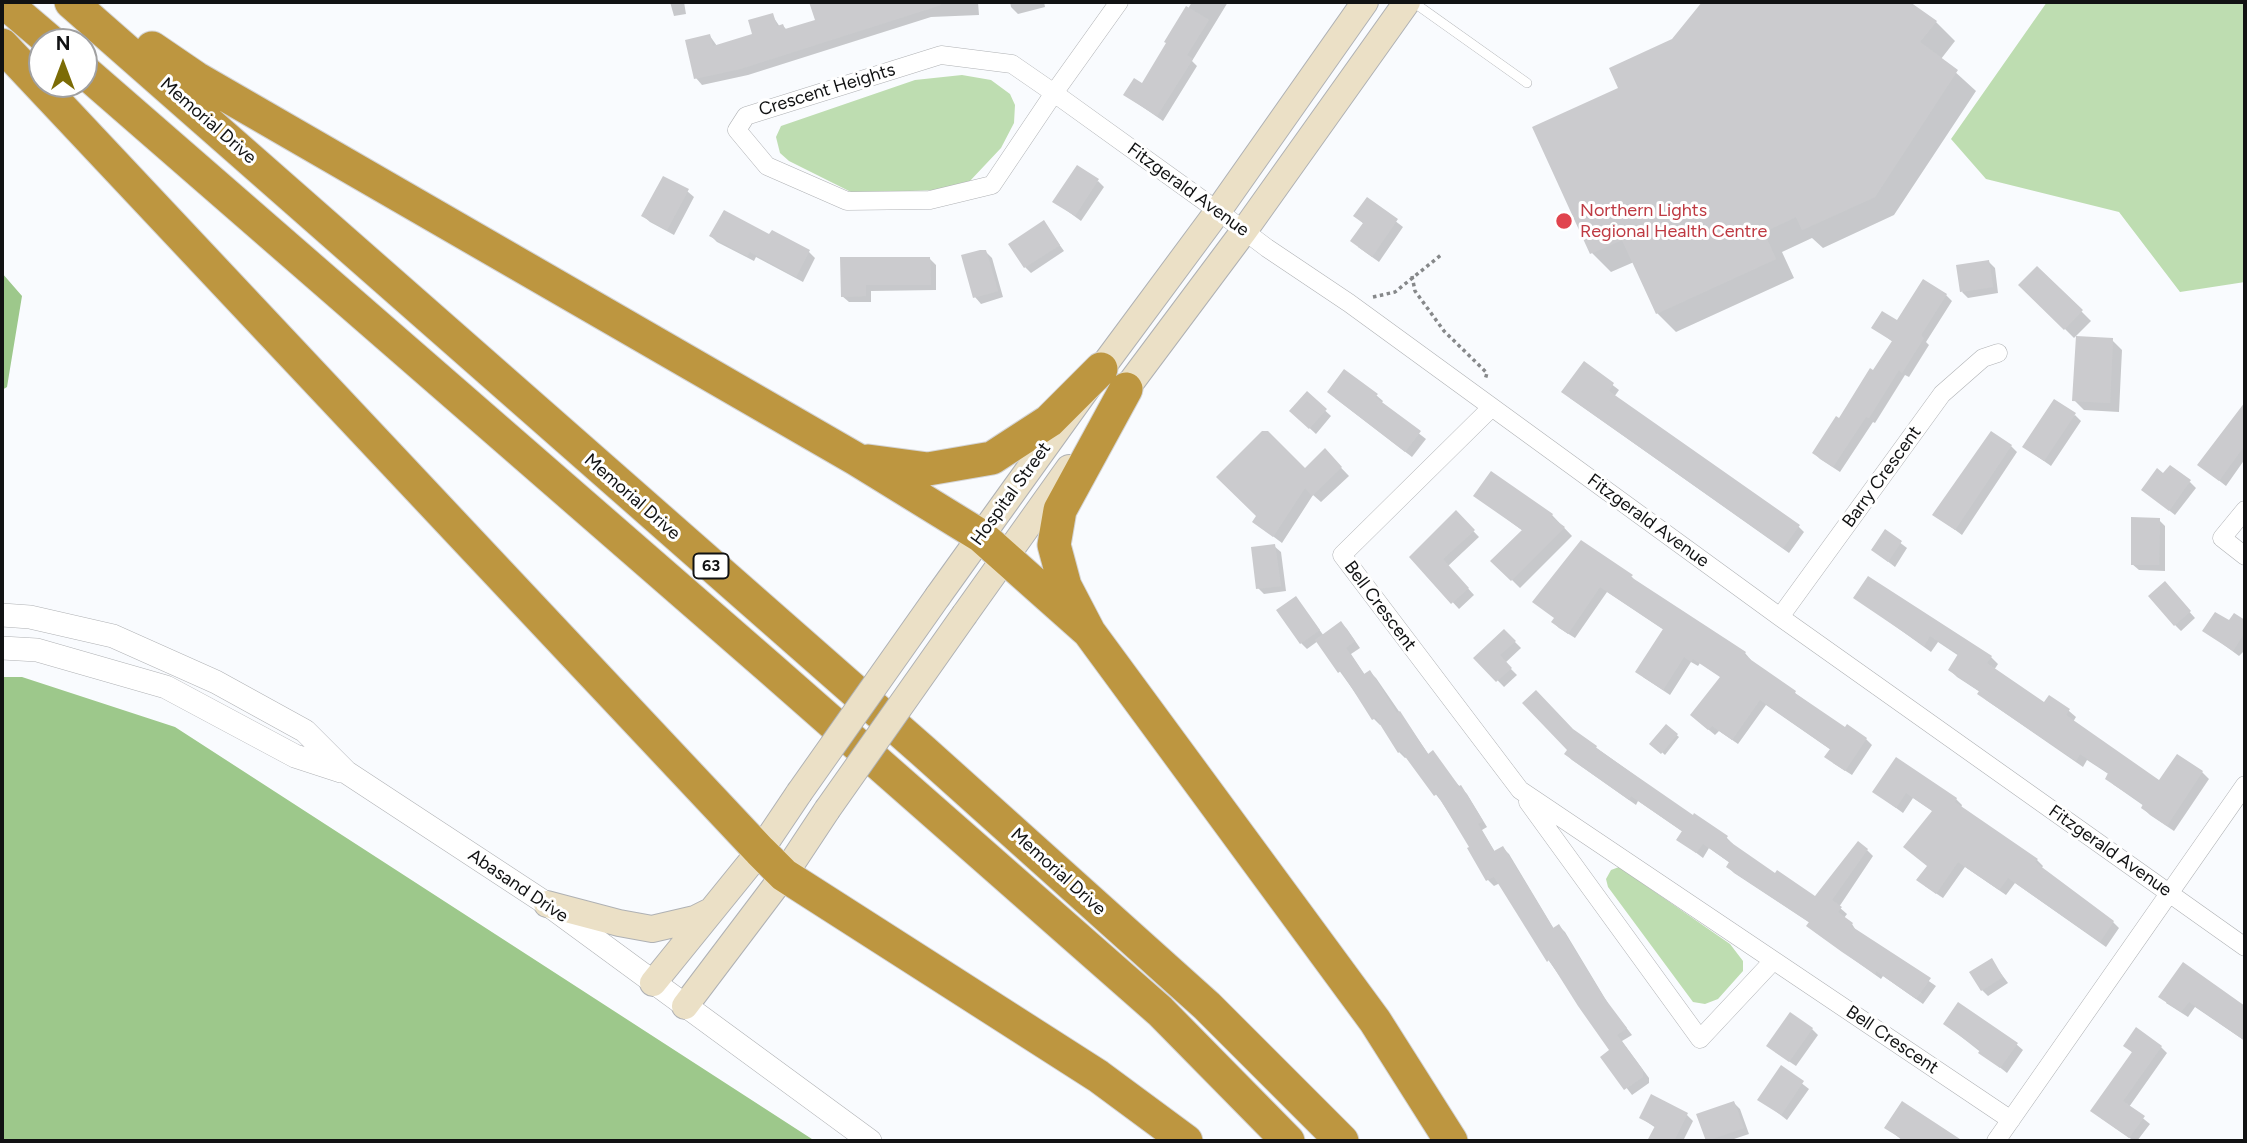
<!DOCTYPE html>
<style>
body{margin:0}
#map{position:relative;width:2247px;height:1143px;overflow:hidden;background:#f9fbfe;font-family:Figtree,sans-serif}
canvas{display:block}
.frame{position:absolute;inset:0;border:4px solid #111213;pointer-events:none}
.north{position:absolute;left:28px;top:28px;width:70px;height:70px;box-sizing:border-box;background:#fff;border:2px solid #a0a0a1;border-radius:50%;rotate:0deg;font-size:19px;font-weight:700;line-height:28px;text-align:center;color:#111213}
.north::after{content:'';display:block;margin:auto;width:24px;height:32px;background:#7c6c06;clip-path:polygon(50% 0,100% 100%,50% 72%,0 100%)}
</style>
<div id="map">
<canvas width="2247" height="1143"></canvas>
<div class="frame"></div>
<div class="north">N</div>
</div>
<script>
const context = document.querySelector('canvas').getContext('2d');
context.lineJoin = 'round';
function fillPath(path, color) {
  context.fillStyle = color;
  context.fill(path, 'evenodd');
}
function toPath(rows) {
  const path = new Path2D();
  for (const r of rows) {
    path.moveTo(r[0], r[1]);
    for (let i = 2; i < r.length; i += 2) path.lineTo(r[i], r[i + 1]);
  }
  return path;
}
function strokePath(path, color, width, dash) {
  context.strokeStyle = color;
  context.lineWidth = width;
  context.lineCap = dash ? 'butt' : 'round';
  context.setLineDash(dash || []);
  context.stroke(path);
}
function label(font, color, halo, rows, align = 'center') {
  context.font = font + ' Figtree,sans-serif';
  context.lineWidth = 6;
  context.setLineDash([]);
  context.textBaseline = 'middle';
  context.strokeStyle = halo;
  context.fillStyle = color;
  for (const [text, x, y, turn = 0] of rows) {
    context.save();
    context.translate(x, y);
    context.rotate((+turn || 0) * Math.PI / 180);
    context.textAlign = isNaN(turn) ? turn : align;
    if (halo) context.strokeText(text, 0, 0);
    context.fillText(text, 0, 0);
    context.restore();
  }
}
const green = toPath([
 [2047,2,2245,2,2245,282,2180,292,2119,212,1986,179,1951,139],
 [962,75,991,80,1010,94,1015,105,1014,123,1001,148,969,182,939,190,853,193,789,161,780,153,776,137,781,126,915,80],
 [1619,867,1730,944,1743,961,1743,971,1718,999,1705,1004,1693,1002,1608,887,1606,879,1611,870]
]);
const forest = toPath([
 [2,273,22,296,7,387,2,390],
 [2,677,22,677,175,727,815,1141,2,1141]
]);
const shadow = toPath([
 [670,2,684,2,686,14,674,16],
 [816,2,978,2,979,15,931,17,748,75,702,85,696,78,710,36,717,46,754,35,772,15,780,27,783,26,787,30,817,21,812,3],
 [1010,2,1044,2,1045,7,1018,14,1011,7],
 [1192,2,1228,2,1192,61,1197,66,1163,121,1125,95,1142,85],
 [1705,2,1907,2,1936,22,1955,41,1941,59,1976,91,1894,215,1823,248,1812,238,1782,252,1794,278,1676,332,1657,313,1634,262,1611,272,1592,253,1620,89,1673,40],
 [1098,181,1104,187,1081,221,1055,202],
 [687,191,694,197,674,235,650,222,643,216],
 [1367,199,1403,227,1379,262,1358,247,1364,224,1355,216],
 [1044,223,1064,251,1031,273,1025,267],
 [772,232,809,252,815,258,803,282,756,257,754,261,717,242,711,236,770,236],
 [986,252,992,258,1003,297,981,304,975,297],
 [842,259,930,259,936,265,936,290,871,291,871,302,849,302,842,296],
 [1989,262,1995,268,1998,293,1968,298,1962,292],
 [2038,268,2091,321,2074,338,2021,285],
 [1946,295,1952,301,1926,342,1929,345,1909,377,1905,375,1875,423,1873,422,1840,472,1820,459,1814,453,1839,420,1893,342,1873,327,1897,323],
 [2112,340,2122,350,2119,412,2084,410,2074,400],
 [1584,363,1619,390,1614,397,1798,526,1804,532,1789,553,1570,398],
 [1307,394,1331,416,1316,434,1291,411],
 [1376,395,1383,401,1381,404,1426,439,1412,457,1335,398],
 [2245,405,2245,459,2226,486,2199,465],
 [2075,415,2081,421,2051,466,2024,447],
 [2011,446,2017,452,1962,535,1935,515],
 [1325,451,1349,476,1321,502,1313,495,1282,543,1254,522],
 [2190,482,2196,488,2175,515,2143,490],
 [1476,496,1552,515,1572,536,1520,588,1493,561,1523,531],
 [1456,513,1479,537,1448,566,1474,595,1459,609,1411,557],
 [2159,520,2165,526,2165,571,2139,570,2132,564],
 [1886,532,1907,548,1895,567,1873,550],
 [1581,542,1632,577,1637,583,1745,653,1751,660,1750,661,1845,729,1866,739,1872,745,1852,775,1833,763,1831,750,1766,705,1738,744,1719,731,1715,735,1698,721,1722,678,1700,663,1698,666,1691,662,1670,695,1643,677,1664,630,1607,592,1575,638,1559,628,1553,622],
 [1274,546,1281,552,1286,591,1264,594,1258,588],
 [2170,590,2195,618,2181,631,2175,625],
 [1296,598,1324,636,1341,623,1347,629,1360,648,1351,654,1365,675,1370,672,1376,678,1429,755,1467,794,1487,827,1482,830,1495,852,1503,848,1509,854,1554,929,1559,926,1565,932,1609,1005,1632,1035,1622,1041,1649,1078,1649,1083,1632,1095,1603,1057,1612,1050,1549,961,1500,883,1494,886,1488,880,1469,849,1471,847,1441,801,1407,757,1405,758,1399,752,1382,724,1380,725,1374,719,1318,641,1307,649,1301,643],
 [1856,598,1991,657,1998,664,1994,670,2045,704,2049,697,2069,711,2076,717,2073,722,2160,782,2202,772,2209,779,2174,831,2150,815,2143,808,2144,806,2114,785,2107,779,2110,775,2087,760,2083,767,1986,700,1980,692,1957,677,1950,670,1959,656,1938,642,1931,652],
 [2234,615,2245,622,2245,650,2239,656,2205,631,2229,623],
 [1504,631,1521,648,1505,663,1517,675,1504,687,1476,658],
 [1666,726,1679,737,1665,755,1652,743],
 [1573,731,1693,817,1695,816,1727,838,1733,844,1732,845,1776,875,1815,898,1867,850,1873,856,1839,907,1847,914,1844,918,1852,924,1857,932,1936,986,1923,1004,1883,976,1881,979,1815,932,1810,923,1734,873,1728,867,1730,863,1709,848,1703,858,1678,839,1683,832,1638,801,1636,805,1572,760,1566,754],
 [1896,760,1956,799,1962,805,1961,808,2037,860,2043,866,2041,869,2113,922,2119,928,2106,947,2015,883,2006,895,1965,867,1943,898,1925,886,1934,812,1913,798,1903,813,1874,792],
 [1991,960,2008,983,1988,996,1982,990],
 [2183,964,2245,1008,2245,1041,2195,1007,2188,1017,2166,1003],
 [1945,1024,2016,1044,2023,1050,2007,1073],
 [1812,1029,1818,1035,1796,1066,1775,1052],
 [2125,1046,2161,1047,2167,1053,2129,1107,2150,1124,2137,1141,2134,1141,2098,1116,2133,1053],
 [1782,1068,1809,1089,1787,1120,1760,1099],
 [1652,1097,1687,1115,1693,1121,1683,1141,1649,1141,1656,1128,1641,1118],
 [1734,1103,1740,1109,1749,1134,1728,1141,1708,1141],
 [1886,1127,1950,1135,1956,1141,1903,1141]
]);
const building = toPath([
 [809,2,941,2,941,5,740,69,694,79,685,40,710,34,713,46,752,34,748,20,773,13,777,26,783,24,785,29,815,20],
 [1702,2,1910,2,1937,21,1920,42,1958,70,1875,197,1802,230,1796,217,1764,232,1776,259,1656,314,1622,240,1590,254,1532,127,1618,88,1609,68,1672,39],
 [1186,6,1209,20,1187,55,1193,59,1157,116,1123,95,1134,78,1142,83,1166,43,1164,42],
 [1077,165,1099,179,1075,216,1052,202],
 [663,176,689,189,667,230,641,216],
 [1367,197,1398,219,1372,257,1350,241,1363,223,1353,216],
 [724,210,769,234,772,230,810,250,796,277,750,252,747,256,709,236],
 [1044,220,1060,245,1024,268,1008,244],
 [980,250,986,250,998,291,973,298,961,255],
 [840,257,930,257,931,285,866,285,866,296,841,297],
 [1989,260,1993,287,1960,292,1956,265],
 [2037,266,2083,310,2064,330,2018,285],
 [1923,279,1947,294,1921,335,1924,338,1902,373,1899,370,1869,418,1866,417,1833,467,1812,453,1836,416,1839,418,1870,368,1873,370,1892,341,1871,328,1882,311,1897,320],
 [2076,336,2113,338,2110,403,2072,401],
 [1584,361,1614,383,1609,391,1800,525,1783,548,1561,392],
 [1344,369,1378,394,1375,397,1421,431,1405,452,1327,392],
 [1307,391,1327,409,1309,429,1289,411],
 [2054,399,2076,413,2044,461,2022,447],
 [2245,402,2245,445,2219,481,2197,465],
 [1262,431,1268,431,1305,468,1325,448,1342,467,1312,496,1305,488,1273,537,1252,522,1256,516,1216,477],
 [1991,431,2012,445,1955,530,1932,515],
 [2170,465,2191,480,2169,511,2141,490,2157,468,2163,473],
 [1491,471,1553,514,1551,517,1565,527,1511,581,1490,561,1522,530,1473,496],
 [1456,510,1475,530,1443,559,1469,588,1451,604,1409,557],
 [2131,517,2160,518,2159,565,2131,565],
 [1885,529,1902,541,1888,562,1871,550],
 [1581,540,1633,575,1631,577,1746,652,1744,655,1796,691,1795,693,1845,727,1847,724,1867,738,1845,771,1824,757,1830,749,1760,700,1732,740,1712,726,1708,730,1690,715,1720,677,1693,659,1691,662,1684,657,1663,690,1635,672,1663,629,1600,587,1568,634,1551,622,1554,618,1532,602],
 [1275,544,1281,586,1256,589,1251,547],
 [1868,576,1992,656,1987,663,2044,702,2049,695,2070,709,2066,715,2159,780,2177,754,2203,771,2167,826,2141,808,2143,804,2105,779,2108,773,2080,754,2076,761,1977,694,1979,691,1948,670,1958,654,1930,636,1924,646,1853,598],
 [2165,581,2191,611,2174,626,2148,596],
 [1296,596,1320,630,1300,644,1276,610],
 [2215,612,2229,620,2234,613,2245,620,2245,632,2233,651,2202,631],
 [1341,621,1355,641,1346,648,1364,674,1370,670,1397,713,1400,711,1428,754,1433,750,1459,786,1461,785,1483,821,1478,824,1494,851,1503,846,1553,928,1559,924,1603,996,1627,1028,1617,1035,1643,1070,1643,1077,1624,1090,1600,1057,1609,1050,1578,1006,1549,960,1547,962,1494,877,1486,881,1467,848,1469,847,1437,794,1434,796,1401,751,1398,753,1376,718,1372,720,1341,671,1338,673,1315,640],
 [1504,629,1516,641,1500,655,1512,668,1496,682,1473,658],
 [1536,690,1573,729,1597,746,1596,748,1693,815,1694,813,1728,836,1726,839,1775,873,1777,870,1815,896,1858,841,1868,849,1832,900,1842,907,1838,912,1853,923,1851,926,1931,978,1916,999,1876,971,1875,974,1842,952,1806,926,1809,922,1726,867,1729,862,1703,844,1696,853,1676,840,1682,831,1631,796,1629,800,1564,754,1567,750,1522,703],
 [1666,724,1678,734,1661,754,1649,744],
 [1896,757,1957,798,1955,802,2038,859,2035,862,2114,921,2100,942,2008,878,1999,890,1958,862,1936,894,1916,880,1927,866,1903,847,1932,811,1906,793,1896,808,1872,792],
 [1992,958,2003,977,1981,991,1969,972],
 [2183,962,2245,1006,2245,1041,2189,1002,2181,1012,2158,997],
 [1958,1002,2018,1043,2000,1068,1978,1053,1980,1050,1943,1024],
 [1790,1012,1813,1028,1789,1062,1766,1046],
 [2136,1027,2162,1046,2123,1101,2145,1116,2129,1138,2090,1111,2132,1052,2123,1046],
 [1781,1065,1804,1081,1781,1115,1757,1100],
 [1651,1094,1688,1113,1674,1141,1647,1141,1655,1126,1639,1118],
 [1734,1101,1744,1128,1706,1141,1696,1114],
 [1902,1101,1963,1141,1905,1141,1884,1128]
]);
const path = toPath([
 [1412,276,1415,291,1444,331,1487,373,1485,380],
 [1373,297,1395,292,1441,255]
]);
const service = toPath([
 [1413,2,1527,83]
]);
const minor = toPath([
 [1119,2,1054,93,992,185,930,200,847,201,767,166,737,130,746,116,941,55,1012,64,1054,93,1218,211,1267,248,1349,303,1780,617,2245,947],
 [1491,408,1342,555,1520,790,2011,1120],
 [2245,510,2222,538,2245,556],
 [1780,617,1942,394,1983,358,1998,353],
 [1528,802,1700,1039,1773,961],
 [1996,1141,2245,785]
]);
const tertiary = toPath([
 [2,615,30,617,113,636,216,682,305,731,346,772,547,904,870,1141],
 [2,648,37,650,166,687,295,756,341,771]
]);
const secondary = toPath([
 [1114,405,1244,231,1407,2],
 [938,596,1101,369,1218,211,1365,2],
 [965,614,1069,468],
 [547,904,619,923,652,929,695,919,709,912],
 [653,983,760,851,799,793],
 [685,1006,784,875,827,810]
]);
const motorway = toPath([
 [4,2,51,42],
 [71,2,923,751,1207,1006,1342,1141],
 [2,45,760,851,784,875,1098,1076,1186,1141],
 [152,48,196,78,856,459,981,536,1089,632],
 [84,71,770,668,1160,1011,1288,1141],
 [1126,389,1060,510,1054,545,1065,586,1089,632,1375,1021,1451,1141],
 [868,461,928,469,992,458,1049,421,1101,369]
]);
const secondaryBridge = toPath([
 [799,793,938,596],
 [827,810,965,614]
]);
const markers = [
 [1564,221,9,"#e0444e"]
];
const shields = [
 [711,566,35]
];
const shieldNames = [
 ["63",711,566]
];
const streetNames = [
 ["Crescent Heights",827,90,-17],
 ["Memorial Drive",208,121,41],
 ["Fitzgerald Avenue",1188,190,36],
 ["Barry Crescent",1882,477,-54],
 ["Hospital Street",1011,494,-54],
 ["Memorial Drive",632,497,41],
 ["Fitzgerald Avenue",1648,521,36],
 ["Bell Crescent",1380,606,53],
 ["Fitzgerald Avenue",2110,851,35],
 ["Memorial Drive",1058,872,42],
 ["Abasand Drive",518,886,34],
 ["Bell Crescent",1892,1040,34]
];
const healthNames = [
 ["Northern Lights",1580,211],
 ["Regional Health Centre",1580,232]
];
fillPath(green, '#beddb1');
fillPath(forest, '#9dc88b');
fillPath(shadow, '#0003');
fillPath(building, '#cbcbce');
strokePath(service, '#afb1b4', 10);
strokePath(minor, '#afb1b4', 19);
strokePath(tertiary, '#afb1b4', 24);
strokePath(secondary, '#afb1b4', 28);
strokePath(motorway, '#d4d4d5', 35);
strokePath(path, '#86888a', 3.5, [3.5, 3.5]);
strokePath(service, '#fff', 9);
strokePath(minor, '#fff', 18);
strokePath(tertiary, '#fff', 23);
strokePath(secondary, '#ebe0c6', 26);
strokePath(motorway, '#bd9640', 33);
strokePath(secondaryBridge, '#afb1b4', 28, []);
strokePath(secondaryBridge, '#ebe0c6', 26);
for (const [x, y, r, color] of markers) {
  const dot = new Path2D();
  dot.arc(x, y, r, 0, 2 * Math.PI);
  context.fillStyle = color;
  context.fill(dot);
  strokePath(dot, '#fff', 2.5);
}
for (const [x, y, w] of shields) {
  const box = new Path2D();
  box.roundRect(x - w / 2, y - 12.5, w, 25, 5);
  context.fillStyle = '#fff';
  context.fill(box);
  strokePath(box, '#111213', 2);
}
label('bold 16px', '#111213', null, shieldNames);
label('18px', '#111213', '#fff', streetNames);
label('18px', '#be3a42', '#fff', healthNames, 'left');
</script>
